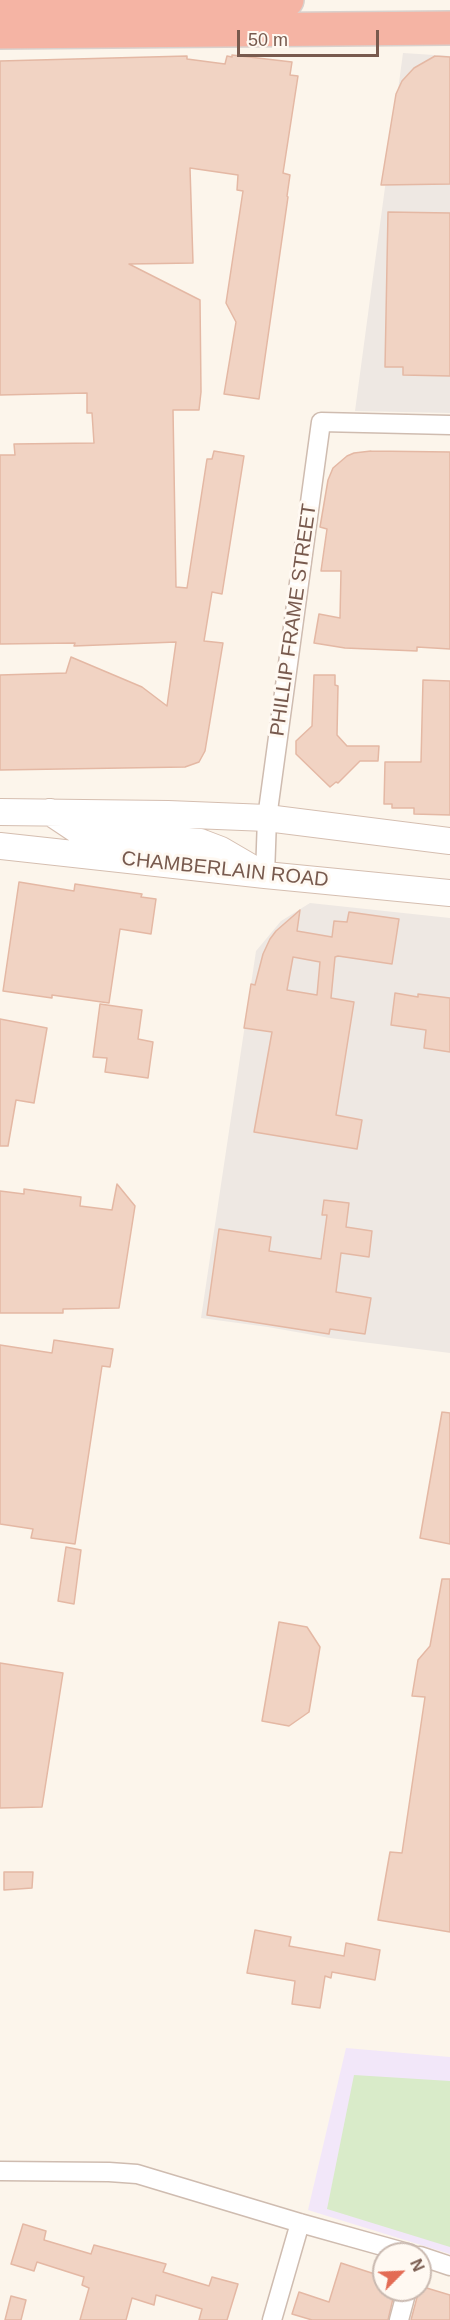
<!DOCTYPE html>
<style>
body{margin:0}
#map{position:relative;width:450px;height:2320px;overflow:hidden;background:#fcf5eb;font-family:Helvetica,sans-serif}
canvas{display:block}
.north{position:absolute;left:372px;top:2242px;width:60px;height:60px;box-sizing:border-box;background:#fff9f2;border:2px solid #c9b9b0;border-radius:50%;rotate:66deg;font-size:16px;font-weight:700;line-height:24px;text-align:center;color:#785a4e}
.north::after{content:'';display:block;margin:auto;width:21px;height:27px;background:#e36b54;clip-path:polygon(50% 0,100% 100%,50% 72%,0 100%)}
.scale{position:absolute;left:237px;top:30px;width:142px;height:27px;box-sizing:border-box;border:3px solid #785a4e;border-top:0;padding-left:8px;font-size:18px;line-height:21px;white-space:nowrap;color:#785a4e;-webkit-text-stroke:4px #fff9f2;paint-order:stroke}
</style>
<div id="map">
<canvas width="450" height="2320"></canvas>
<div class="north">N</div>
<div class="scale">50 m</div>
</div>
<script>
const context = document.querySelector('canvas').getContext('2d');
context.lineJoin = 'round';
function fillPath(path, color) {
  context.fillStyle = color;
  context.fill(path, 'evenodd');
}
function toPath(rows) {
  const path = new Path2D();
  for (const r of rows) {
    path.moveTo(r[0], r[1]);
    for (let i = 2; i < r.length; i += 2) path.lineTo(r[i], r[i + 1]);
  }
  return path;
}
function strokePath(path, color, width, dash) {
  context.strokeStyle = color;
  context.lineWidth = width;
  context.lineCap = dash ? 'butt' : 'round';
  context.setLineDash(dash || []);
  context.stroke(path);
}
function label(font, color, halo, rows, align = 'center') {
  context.font = font + ' Helvetica,sans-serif';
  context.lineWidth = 6;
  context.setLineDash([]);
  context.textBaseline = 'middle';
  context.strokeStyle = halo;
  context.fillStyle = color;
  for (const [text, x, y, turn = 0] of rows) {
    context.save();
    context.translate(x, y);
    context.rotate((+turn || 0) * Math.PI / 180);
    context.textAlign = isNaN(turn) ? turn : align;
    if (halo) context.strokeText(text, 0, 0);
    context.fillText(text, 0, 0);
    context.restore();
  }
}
const industrial = toPath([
 [403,53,450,56,450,413,355,411],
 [310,903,450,918,450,1353,330,1338,268,1327,201,1318,256,951,281,921]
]);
const education = toPath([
 [346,2048,450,2057,450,2254,308,2210]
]);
const green = toPath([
 [354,2075,450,2081,450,2247,327,2209]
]);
const building = toPath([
 [232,55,292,62,290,75,298,76,283,173,290,175,287,196,288,197,259,399,224,394,236,322,226,303,243,191,237,190,238,175,190,168,193,263,129,264,200,300,201,392,199,410,173,410,176,587,187,588,207,459,212,459,214,451,244,456,222,594,212,592,204,641,223,643,205,751,199,762,185,767,0,770,0,675,66,673,71,657,142,687,167,706,176,642,74,646,75,643,0,644,0,455,15,455,14,444,94,443,92,413,87,413,87,393,0,395,0,61,187,56,187,59,225,64,227,56,232,57,232,55],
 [435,56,450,57,450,184,381,185,396,94,402,81,414,68,435,56],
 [388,212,450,213,450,376,403,375,403,367,385,367,388,212],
 [371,451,450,452,450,649,417,647,417,651,345,648,314,643,319,614,340,618,341,571,321,571,327,529,320,527,328,480,333,468,347,456,354,453,371,451],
 [314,675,335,675,335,685,338,686,337,735,347,746,379,746,378,761,360,761,338,783,336,782,330,787,296,754,296,741,312,726,314,675],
 [423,680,450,681,450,815,414,814,414,808,392,808,392,804,384,804,385,762,421,762,423,680],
 [19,882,74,891,75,884,142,894,141,897,156,899,151,934,120,929,109,1003,52,995,52,998,3,991,19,882],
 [300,910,297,931,332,937,334,921,347,922,349,912,399,919,392,964,338,956,335,957,331,998,354,1002,336,1115,362,1120,357,1149,254,1132,272,1032,244,1028,251,984,255,985,263,954,270,939,276,931,300,910],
 [293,957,320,962,317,995,287,990,293,957],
 [395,993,418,997,418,994,450,998,450,1052,424,1048,426,1030,391,1025,395,993],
 [100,1004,142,1010,138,1039,153,1042,148,1078,105,1072,107,1058,93,1057,100,1004],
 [0,1019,47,1028,34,1103,16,1100,8,1146,0,1146,0,1019],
 [117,1184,135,1206,119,1308,63,1309,63,1313,0,1313,0,1191,24,1194,24,1189,81,1197,80,1206,112,1210,117,1184],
 [324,1200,349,1203,346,1227,372,1231,369,1257,341,1253,336,1292,371,1298,365,1334,330,1329,329,1334,207,1315,219,1229,271,1237,269,1251,321,1259,327,1215,322,1215,324,1200],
 [54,1340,113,1349,110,1367,102,1366,75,1544,31,1538,33,1529,0,1524,0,1345,52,1353,54,1340],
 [442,1412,450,1413,450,1544,420,1538,442,1412],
 [66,1547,81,1550,74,1604,58,1601,66,1547],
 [442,1579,450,1579,450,1932,378,1920,390,1852,402,1853,425,1697,412,1696,418,1660,430,1646,442,1579],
 [279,1622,307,1627,320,1647,309,1712,289,1726,262,1721,279,1622],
 [0,1663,63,1673,42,1807,0,1808,0,1663],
 [4,1872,33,1872,32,1888,4,1890,4,1872],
 [255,1930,291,1937,289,1946,344,1956,346,1943,380,1950,375,1980,332,1972,331,1978,325,1976,320,2008,292,2004,295,1981,247,1973,255,1930],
 [23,2224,46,2231,44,2240,91,2254,94,2245,166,2264,163,2272,209,2286,212,2277,238,2284,227,2320,199,2320,202,2309,156,2295,154,2305,132,2298,126,2320,80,2320,89,2288,82,2285,84,2277,37,2262,34,2271,11,2264,23,2224],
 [341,2263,384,2277,384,2290,395,2290,388,2320,312,2320,292,2314,299,2292,329,2302,341,2263],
 [420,2286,450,2295,450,2320,411,2320,420,2286],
 [11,2296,26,2300,21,2320,5,2320,11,2296]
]);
const street = toPath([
 [265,875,267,818,321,422,450,425],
 [0,2171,109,2172,137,2174,300,2223,411,2254],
 [420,2256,450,2266],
 [272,2320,300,2223],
 [399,2320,407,2290]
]);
const secondary = toPath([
 [0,812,168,814,267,818,450,841],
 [50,812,80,832,200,842,221,850,257,871],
 [0,846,265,875,450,893]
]);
const highway = toPath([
 [0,5,287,0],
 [0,32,450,28]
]);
const streetNames = [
 ["PHILLIP FRAME STREET",294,620,-82],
 ["CHAMBERLAIN ROAD",225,870,6]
];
fillPath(industrial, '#eee8e3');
fillPath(education, '#f2e7f9');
fillPath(green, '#d9ebc9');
fillPath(building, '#f1d3c3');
strokePath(building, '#e4b8a4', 1.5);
strokePath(street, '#cfbcb0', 21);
strokePath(secondary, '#d5beb0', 28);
strokePath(highway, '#d9d1cd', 36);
strokePath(street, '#fff', 18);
strokePath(secondary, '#fff', 26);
strokePath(highway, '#f5b4a4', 33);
label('20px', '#785a4e', '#fff9f2', streetNames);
</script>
